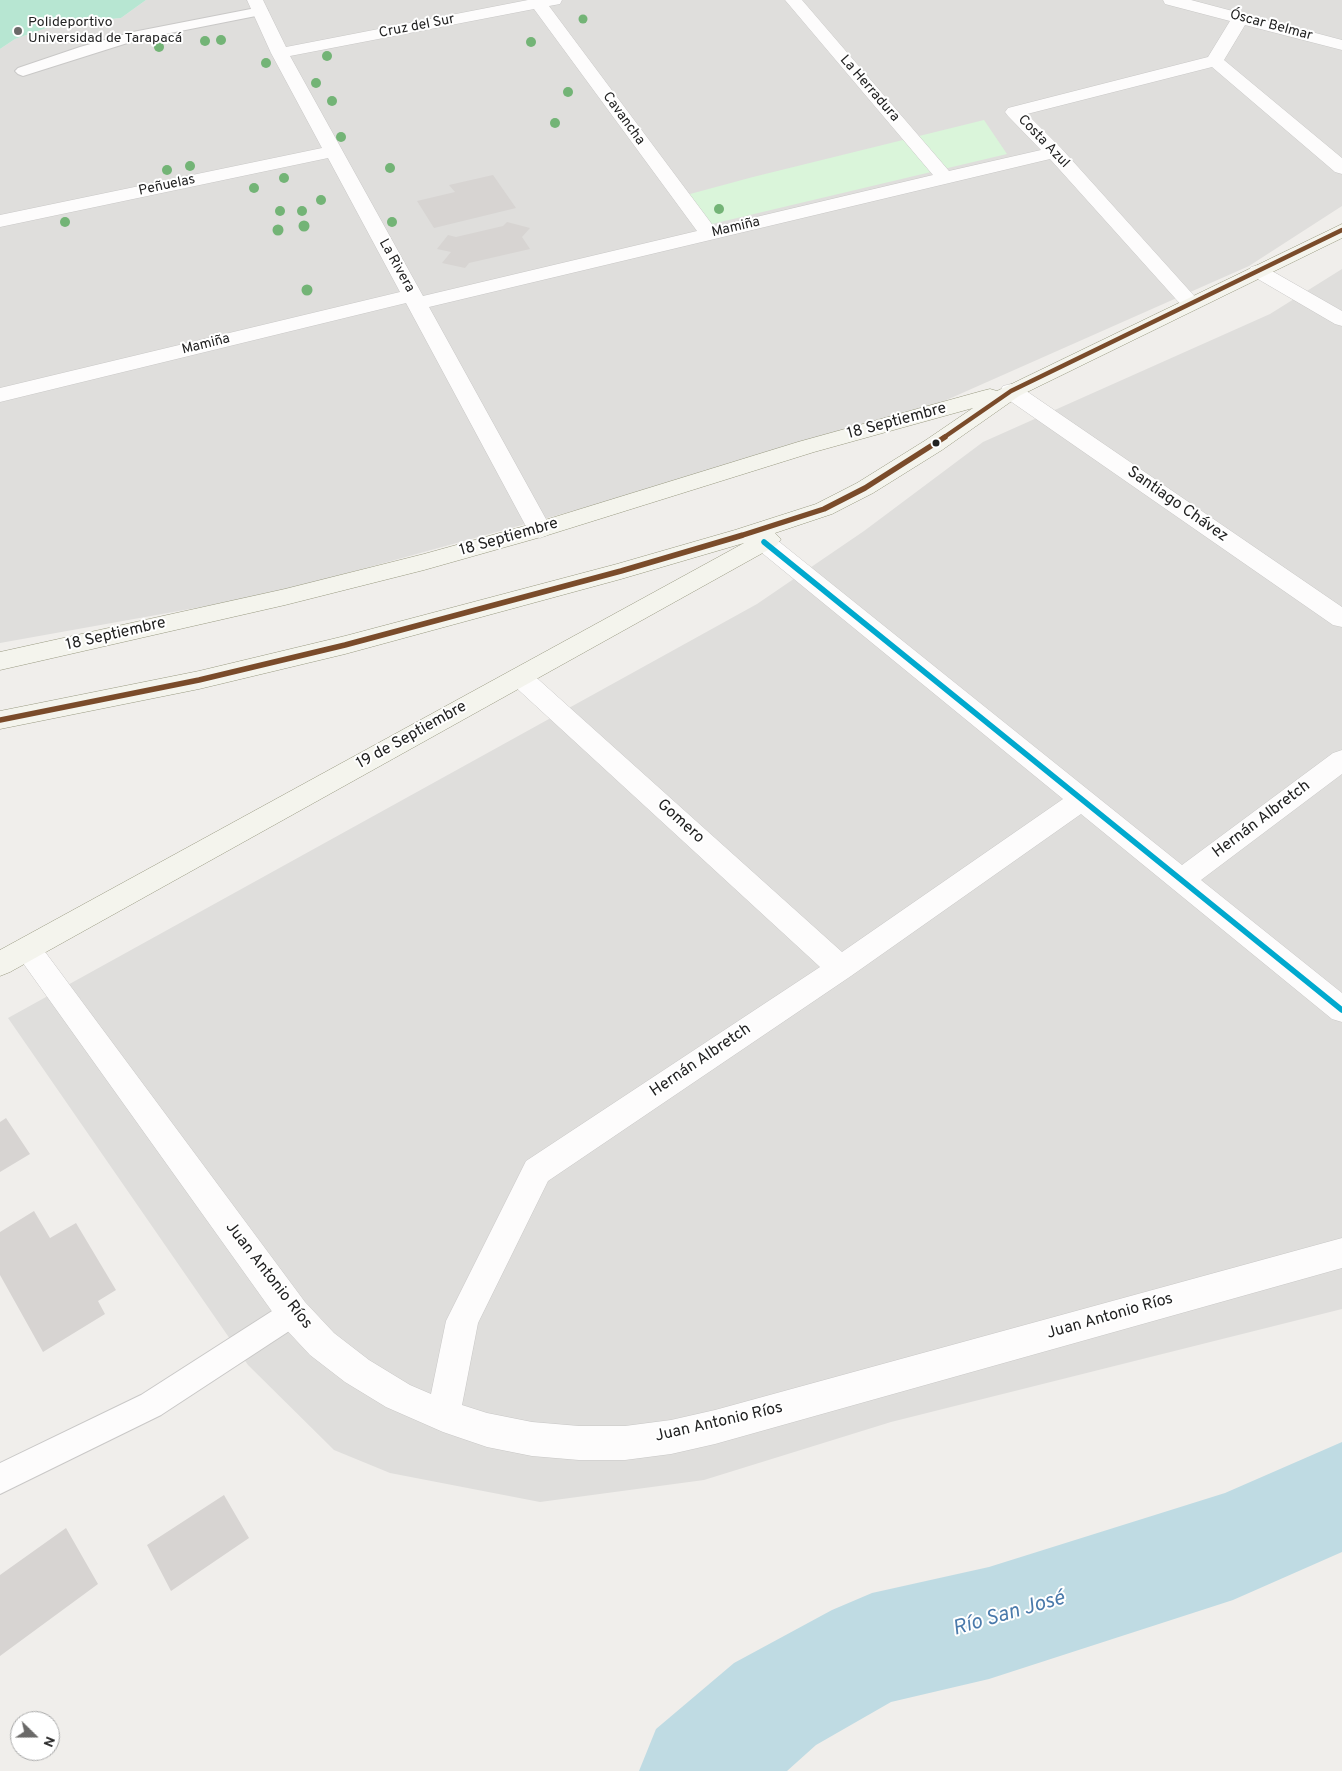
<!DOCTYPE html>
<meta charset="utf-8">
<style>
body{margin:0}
#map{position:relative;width:1342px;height:1771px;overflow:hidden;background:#f0eeeb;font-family:Overpass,sans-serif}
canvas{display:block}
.north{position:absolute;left:10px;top:1711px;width:50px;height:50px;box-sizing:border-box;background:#fff;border:1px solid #a7a7a7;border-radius:50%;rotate:112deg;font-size:14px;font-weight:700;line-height:20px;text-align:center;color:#222}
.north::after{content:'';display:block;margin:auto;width:18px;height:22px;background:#6a6968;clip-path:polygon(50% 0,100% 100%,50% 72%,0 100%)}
</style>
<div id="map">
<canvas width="1342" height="1771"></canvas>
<div class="north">N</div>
</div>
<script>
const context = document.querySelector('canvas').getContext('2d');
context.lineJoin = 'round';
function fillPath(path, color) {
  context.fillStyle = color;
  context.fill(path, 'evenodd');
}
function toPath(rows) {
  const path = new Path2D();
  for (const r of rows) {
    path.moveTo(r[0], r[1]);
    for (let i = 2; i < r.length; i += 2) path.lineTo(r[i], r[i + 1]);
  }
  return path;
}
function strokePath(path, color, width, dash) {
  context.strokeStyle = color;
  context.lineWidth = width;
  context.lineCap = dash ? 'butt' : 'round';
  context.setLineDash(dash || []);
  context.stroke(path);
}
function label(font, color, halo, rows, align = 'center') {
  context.font = font + ' Overpass,sans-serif';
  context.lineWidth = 4;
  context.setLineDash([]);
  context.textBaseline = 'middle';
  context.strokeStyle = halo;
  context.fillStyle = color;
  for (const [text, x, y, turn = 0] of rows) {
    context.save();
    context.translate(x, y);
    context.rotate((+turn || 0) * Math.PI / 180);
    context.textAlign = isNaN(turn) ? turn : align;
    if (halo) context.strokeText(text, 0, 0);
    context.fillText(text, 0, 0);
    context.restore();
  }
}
const residential = toPath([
 [146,0,1342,0,1342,206,1249,266,899,421,268,595,0,643,0,49,15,39,58,24,121,18],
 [1342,269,1342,1309,891,1422,704,1480,540,1502,390,1473,334,1450,248,1365,8,1018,757,604,864,531,983,442,1270,314]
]);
const park = toPath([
 [984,120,1007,154,695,228,690,194,753,177]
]);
const pitch = toPath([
 [0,0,146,0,121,18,58,24,15,39,0,49]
]);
const river = toPath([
 [1342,1442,1342,1552,1233,1600,989,1679,891,1702,816,1745,787,1771,639,1771,656,1729,734,1663,832,1610,872,1593,989,1567,1225,1493,1342,1442]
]);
const building = toPath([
 [493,175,516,208,434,228,417,201,455,192,449,185],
 [507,222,530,228,522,237,530,249,469,263,465,268,442,263,451,252,437,249,448,235,456,237,503,226],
 [6,1118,30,1154,0,1172,0,1122],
 [34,1211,50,1238,76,1223,116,1290,98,1301,105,1314,43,1352,0,1275,0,1232],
 [224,1495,249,1538,171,1591,147,1545],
 [66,1528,98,1584,0,1656,0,1575]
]);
const lane = toPath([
 [261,7,266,8,268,11,266,14,140,39,23,76,18,74,15,71,18,68,80,47,133,32,261,7],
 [293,1300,303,1304,307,1313,303,1322,161,1415,0,1494,0,1463,141,1395,283,1304,293,1300]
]);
const street = toPath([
 [247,0,263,0,286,47,528,0,562,0,560,4,549,6,714,227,933,175,785,0,802,0,949,171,1041,150,1008,116,1005,112,1008,108,1208,57,1230,21,1165,4,1163,0,1191,0,1342,40,1342,50,1245,25,1224,60,1342,158,1342,174,1335,172,1212,67,1027,114,1061,148,1197,299,1200,303,1197,307,1190,309,1183,307,1050,159,429,307,552,530,548,535,540,538,532,535,528,530,406,303,0,402,0,388,400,292,328,158,0,227,0,215,322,148,271,53,247,0],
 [534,9,697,231,423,296,290,56,534,9],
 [1258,265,1265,267,1342,311,1342,326,1335,324,1251,275,1248,271,1251,267,1258,265],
 [1011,384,1019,386,1342,607,1342,627,1333,625,1003,396,1000,391,1003,386,1011,384],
 [764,534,772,536,1182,865,1333,753,1342,750,1342,774,1201,880,1342,993,1342,1022,1332,1019,1081,814,851,976,548,1181,478,1323,462,1405,487,1413,532,1422,579,1426,625,1426,671,1420,715,1410,1342,1238,1342,1268,715,1444,671,1454,625,1460,579,1460,532,1456,487,1447,443,1432,386,1407,345,1382,310,1355,281,1324,13,949,17,941,27,938,37,941,305,1302,334,1333,369,1360,410,1385,431,1394,446,1321,526,1161,820,967,511,683,508,677,511,671,520,668,529,671,842,952,1063,799,756,548,752,542,756,536,764,534]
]);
const secondary = toPath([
 [1342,224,1342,238,1019,396,942,450,873,493,832,514,775,533,781,539,777,545,10,972,0,976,0,950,744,543,621,579,345,654,199,689,0,729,0,711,199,671,345,636,617,564,735,530,816,504,857,483,926,440,973,408,814,452,548,535,424,570,285,605,0,670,0,652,285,589,424,554,532,524,798,442,982,391,990,389,997,391,1342,224]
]);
const bus1 = toPath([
 [764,542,1342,1010]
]);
const bus2Far1 = toPath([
 [943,438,1011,391,1342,230]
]);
const bus2 = toPath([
 [0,720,199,680,345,645,621,571,743,535,824,509,865,488,945,437]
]);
const trees = [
 [583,19,4.5],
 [221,40,5],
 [205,41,5],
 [531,42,5],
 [159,47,5],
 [327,56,5],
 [266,63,5],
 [316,83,5],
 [568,92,5],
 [332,101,5],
 [555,123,5],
 [341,137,5],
 [190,166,5],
 [390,168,5],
 [167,170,5],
 [284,178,5],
 [254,188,5],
 [321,200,5],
 [719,209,5],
 [280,211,5],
 [302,211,5],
 [65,222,5],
 [392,222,5],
 [304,226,5.5],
 [278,230,5.5],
 [307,290,5.5]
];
const markers = [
 [18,31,5,"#6a6968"],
 [936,443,4.5,"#222"]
];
const farPoinames = [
 ["Polideportivo",28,23],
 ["Universidad de Tarapacá",28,39]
];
const farStreetnames = [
 ["Óscar Belmar",1271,26,15],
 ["Cruz del Sur",417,27,-11],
 ["La Herradura",869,89,49],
 ["Cavancha",623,119,54],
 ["Costa Azul",1043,142,46],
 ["Peñuelas",167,186,-12],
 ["Mamiña",736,228,-13],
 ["La Rivera",396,266,61],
 ["Mamiña",206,345,-14]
];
const streetNames = [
 ["18 Septiembre",897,422,-15],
 ["Santiago Chávez",1177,505,35],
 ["18 Septiembre",509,538,-16],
 ["18 Septiembre",116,635,-13],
 ["19 de Septiembre",412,736,-29],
 ["Hernán Albretch",1262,820,-37],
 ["Gomero",680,822,42],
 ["Hernán Albretch",701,1061,-34],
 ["Juan Antonio Ríos",268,1276,52],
 ["Juan Antonio Ríos",1110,1317,-16],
 ["Juan Antonio Ríos",719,1423,-13]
];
const nearWaternames = [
 ["Río San José",1009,1615,-16]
];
fillPath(residential, '#dfdedc');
fillPath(park, '#daf5da');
fillPath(pitch, '#b7e6d2');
fillPath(river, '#bfdbe3');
fillPath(building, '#d7d4d2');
strokePath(lane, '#c9c8c7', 2);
strokePath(street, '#c9c8c7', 1);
strokePath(secondary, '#999a82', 1);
fillPath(lane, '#fdfcfc');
fillPath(street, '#fdfcfc');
fillPath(secondary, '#f4f4ed');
strokePath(bus1, '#00a9ce', 5.5);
strokePath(bus2Far1, '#7a4b2a', 4.5);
strokePath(bus2, '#7a4b2a', 5.5);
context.fillStyle = '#73b476';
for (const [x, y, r] of trees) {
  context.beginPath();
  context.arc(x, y, r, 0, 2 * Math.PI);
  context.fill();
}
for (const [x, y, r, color] of markers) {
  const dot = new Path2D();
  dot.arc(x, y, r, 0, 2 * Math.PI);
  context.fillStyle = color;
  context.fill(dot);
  strokePath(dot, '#fff', 2);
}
label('14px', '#222', '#fff', farPoinames, 'left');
label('14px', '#222', '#fff', farStreetnames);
label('16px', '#222', '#fff', streetNames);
label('italic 21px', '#4a7aab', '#fff', nearWaternames);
</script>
